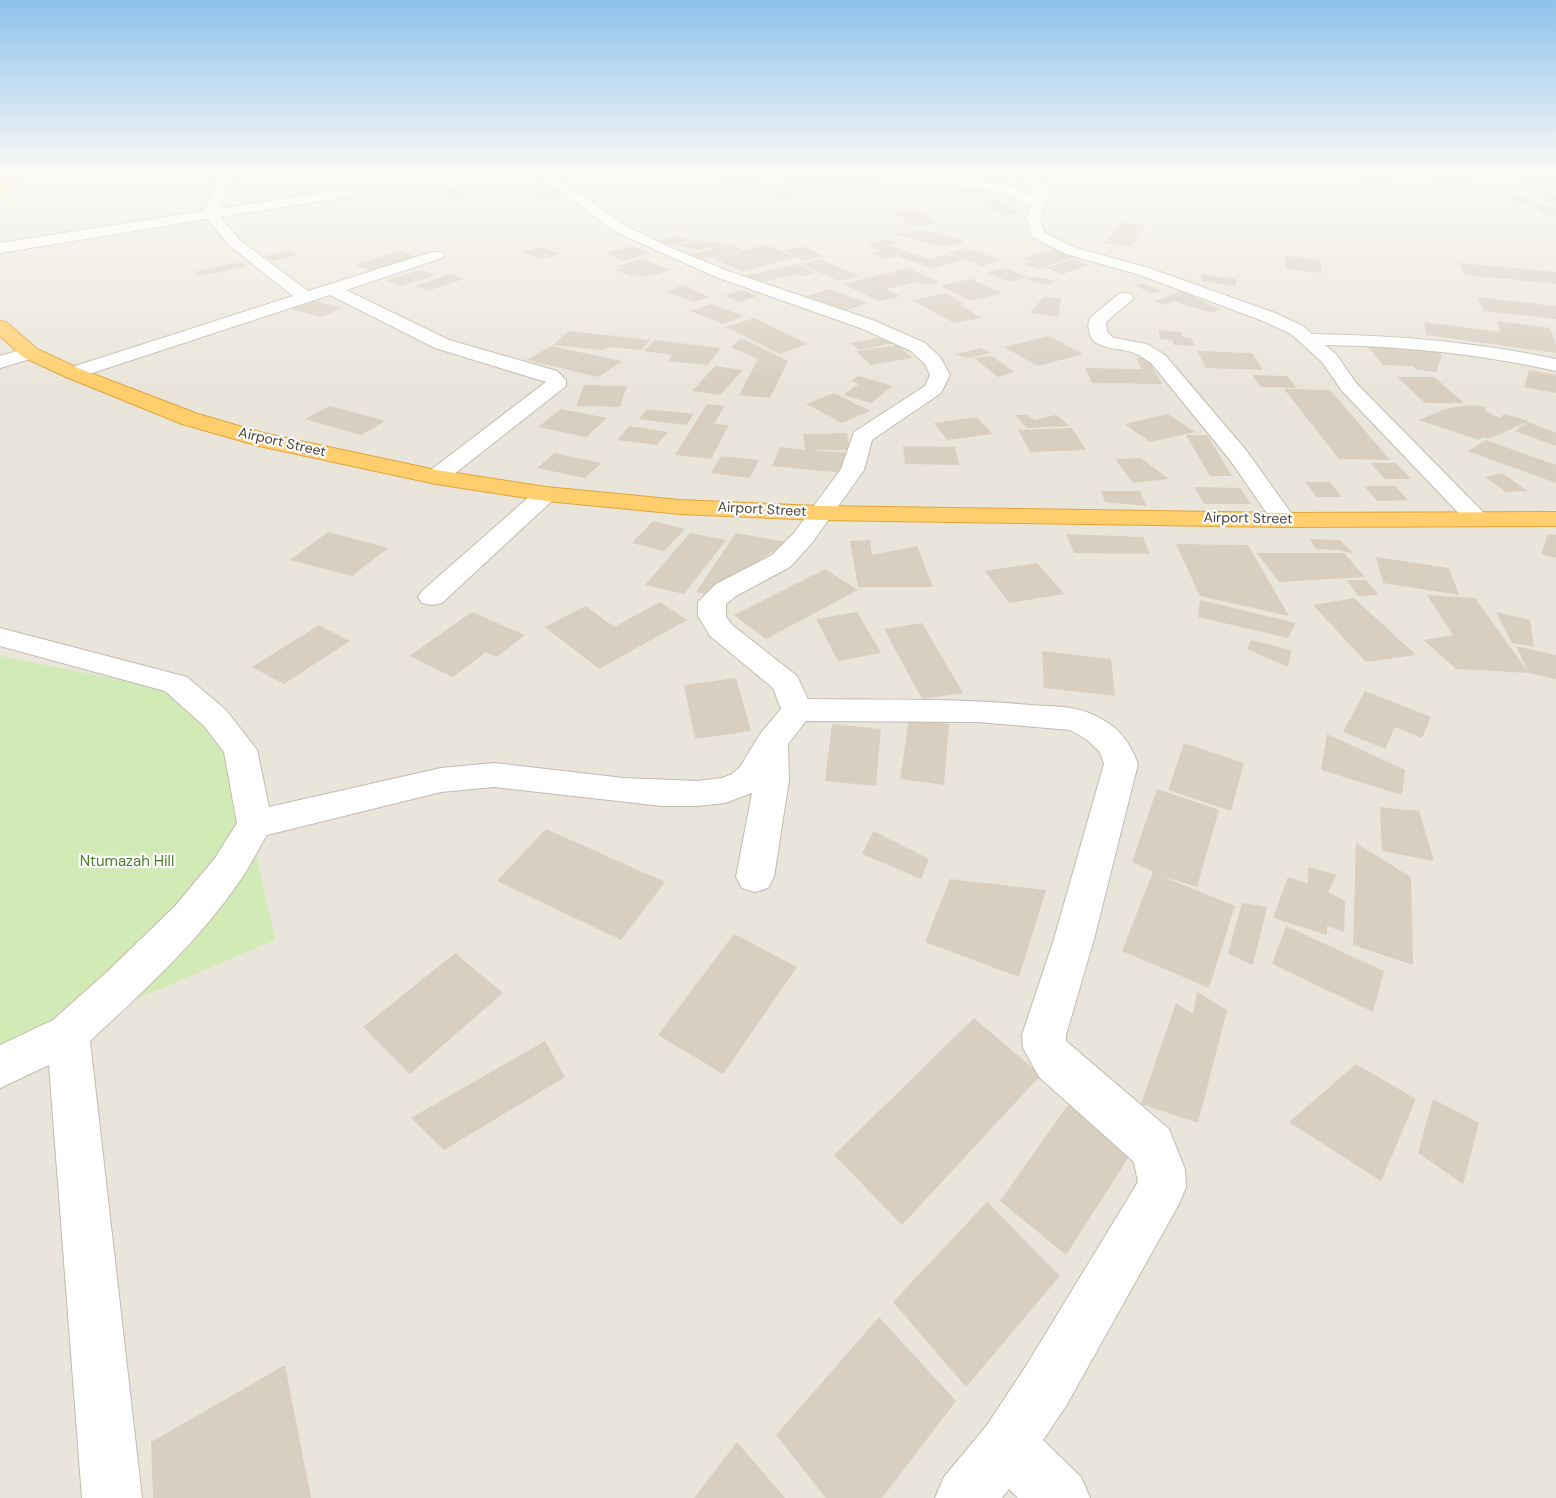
<!DOCTYPE html>
<html>
<head>
<meta charset="utf-8">
<style>
  body { margin:0 }
  canvas { display:block; background:#f6f3ec }
</style>
</head>
<body>
<canvas width="1556" height="1498"></canvas>
<script>
const g = document.querySelector('canvas').getContext('2d');
g.lineJoin = 'round';
function fill(path, color) { g.fillStyle = color; g.fill(path, 'evenodd'); }
function trace(path, color, width, dash) { g.strokeStyle = color; g.lineWidth = width; g.lineCap = dash ? 'butt' : 'round'; g.setLineDash(dash || []); g.stroke(path); }
function drawText(font, color, halo, rows, align = 'center') {
  g.font = font + ' "DM Sans",sans-serif'; g.lineWidth = 4.5; g.setLineDash([]); g.textBaseline = 'middle'; g.strokeStyle = halo; g.fillStyle = color; for (const [text, x, y, turn = 0] of rows) {
    g.save(); g.translate(x, y); g.rotate((+turn || 0) * Math.PI / 180); g.textAlign = isNaN(turn) ? turn : align; if (halo) g.strokeText(text, 0, 0); g.fillText(text, 0, 0); g.restore();
  }
}
fill(new Path2D(`
  M0,174H1556V1498H0Z`), '#eae5da');
fill(new Path2D(`
  M0,656L175,691L234,755L275,940L0,1057Z`), '#d2eab5');
fill(new Path2D(`
  M717,174H773V175L724,180Z
  M1360,174L1387,176L1388,181L1358,176Z
  M1444,174H1468L1470,179H1465V187L1459,186V190L1435,187L1432,176L1446,177Z
  M1525,174H1547L1556,179V183L1528,182L1521,178H1532Z
  M871,176L886,186L775,197L763,186Z
  M455,188L469,195L453,198L438,191Z
  M547,190L555,191L559,198L535,200L531,192Z
  M1542,193L1556,195V203L1547,202Z
  M1511,196L1530,198L1535,204L1515,202Z
  M998,199L1020,213L1003,215L982,201Z
  M1533,205L1556,207V217H1546Z
  M914,209L939,223L912,226L889,210Z
  M1121,222L1146,225L1131,247L1104,243Z
  M918,230L946,234L965,242L945,247L892,234Z
  M674,236L689,240L675,246L659,241Z
  M886,239L901,243L891,246L930,259L946,254L962,259L934,269L896,256L885,259L869,253L881,250L867,245Z
  M695,240L726,244L697,250L678,246Z
  M733,244L742,250L702,260L688,255Z
  M766,245L796,257L742,272L713,258Z
  M633,246L650,254L622,261L605,253Z
  M541,247L560,254L542,259L523,252Z
  M805,247L824,256L803,261L784,250Z
  M966,248L1001,260L983,266L948,253Z
  M1054,249L1077,256L1038,269L1023,263L1030,261L1022,258Z
  M291,251L297,255L272,261L265,256Z
  M401,251L417,257L371,271L355,265Z
  M1285,256L1321,260V273L1285,269Z
  M642,259L671,270L645,277L637,275L633,277L616,270L624,268L618,266Z
  M821,259L859,276L839,281L801,264Z
  M1072,259L1089,265L1063,274L1046,268Z
  M242,262L248,266L200,276L194,272Z
  M1459,263L1556,272V284L1465,275Z
  M797,264L816,273L803,276L797,274L754,284L741,277Z
  M909,268L939,282L924,285L917,282L886,289L900,296L879,301L843,284Z
  M1003,268L1028,277L1011,282L987,273Z
  M420,270L435,275L401,286L386,281Z
  M450,274L464,279L428,291L415,286Z
  M1201,274L1236,279V287L1202,281Z
  M1033,276L1056,281L1050,285L1026,280Z
  M971,279L1002,293L971,301L940,286Z
  M1143,283L1162,291L1152,293L1135,286Z
  M683,285L709,297L694,302L667,292Z
  M830,289L867,303L844,311L807,296Z
  M741,290L757,296L740,302L724,296Z
  M1182,291L1196,295L1195,298L1220,309L1212,313L1173,301L1165,305L1155,301Z
  M946,293L963,303L959,304L981,318L954,323L912,300Z
  M1044,297L1061,298L1058,317L1030,313Z
  M1477,297L1556,306V319L1484,311Z
  M311,300L343,308L321,317L289,309Z
  M711,304L744,316L723,324L690,311Z
  M754,318L808,344L780,354L726,327Z
  M1497,321L1550,328L1556,344V353L1426,335L1424,322L1500,332Z
  M1158,330L1181,332L1183,337L1191,338L1195,346L1174,345L1172,340L1160,339Z
  M569,331L650,340L641,350L610,347L602,350L553,345Z
  M1049,336L1083,354L1038,366L1004,347Z
  M883,337L893,343L859,350L850,343Z
  M741,338L788,361L770,398L739,395L758,359L731,347Z
  M654,340L721,348L707,365L668,361L673,355L644,351Z
  M897,345L913,358L871,365L856,351Z
  M551,346L622,361L598,377L527,360Z
  M1367,346L1434,347L1442,356L1436,372L1417,370L1413,366L1383,365Z
  M981,348L991,353L968,358L956,354Z
  M1197,351L1252,353L1263,370L1206,368Z
  M992,356L1014,372L998,377L974,358Z
  M1136,358H1147L1162,384L1092,383L1085,368L1142,369Z
  M715,366L743,370L720,395L692,391Z
  M1529,370L1556,375V393L1524,387Z
  M1252,375L1287,376L1297,388L1261,387Z
  M858,376L893,386L871,403L843,395L859,384L851,381Z
  M1397,377H1434L1464,403H1425Z
  M584,385L627,386L620,407L576,406Z
  M1284,389L1330,390L1390,460L1339,459Z
  M834,393L870,411L842,423L806,404Z
  M707,404L725,406L714,424L729,425L711,459L675,455Z
  M1472,405L1486,407L1485,411L1500,418L1504,414L1529,421L1489,439L1482,437L1479,440L1418,420L1448,408Z
  M330,406L386,421L361,435L305,419Z
  M561,409L607,418L586,437L538,427Z
  M647,409L694,414L686,425L639,419Z
  M1168,414L1195,432L1150,442L1124,424Z
  M1015,415H1026L1035,420L1056,415L1070,426L1027,428Z
  M977,417L992,434L947,440L934,423Z
  M1528,422L1556,433V446L1515,431Z
  M629,426L668,432L657,445L617,440Z
  M1072,428L1086,450L1030,452L1018,430Z
  M847,433L850,450H810L848,453L842,473L772,466L780,447L805,450L803,434Z
  M1186,435H1207L1232,476H1210Z
  M1486,440L1556,465V483L1468,451Z
  M903,446L955,447L959,465L905,464Z
  M554,453L601,463L585,478L537,468Z
  M721,456L759,460L750,478L711,473Z
  M1141,458L1169,479L1133,483L1115,459Z
  M1370,463H1396L1411,479H1385Z
  M1502,473L1528,491L1506,492L1485,477Z
  M1305,482H1330L1342,497H1317Z
  M1364,486H1395L1408,500L1377,501Z
  M1194,487L1240,488L1251,504H1204Z
  M1101,491H1140L1147,506L1105,502Z
  M653,521L685,529L664,551L632,543Z
  M328,532L388,548L352,576L290,560Z
  M690,533L726,540L684,594L645,585Z
  M736,533L786,542L711,595L696,592Z
  M1066,534L1143,537L1150,554L1074,553Z
  M1548,534L1556,535V558L1541,554Z
  M1309,539L1340,540L1354,554L1340,550L1316,549Z
  M870,540L872,555L917,546L933,587H858L850,541Z
  M1176,544L1248,545L1289,616L1200,596Z
  M1257,553H1344L1365,577L1279,582Z
  M1376,557L1449,568L1459,595L1383,583Z
  M1037,563L1064,594L1009,603L985,571Z
  M825,569L858,590L766,639L734,615Z
  M1347,580H1366L1379,595L1358,596Z
  M1427,595L1475,598L1529,673L1456,669L1424,640L1453,635Z
  M1354,598L1416,655L1366,662L1313,605Z
  M1200,600L1296,623L1288,638L1198,617Z
  M660,602L687,620L599,669L545,627L586,606L614,627Z
  M472,612L525,635L497,657L486,652L453,677L409,656Z
  M857,612L881,653L838,661L816,619Z
  M1496,612L1530,620L1534,647L1512,643Z
  M922,623L963,693L922,699L884,629Z
  M319,625L350,641L284,684L252,667Z
  M1251,640L1291,650L1288,667L1247,649Z
  M1516,646L1556,655V679L1529,673Z
  M1042,651L1111,659L1115,696L1044,688Z
  M736,678L751,731L695,739L684,685Z
  M1365,691L1431,717L1422,738L1395,727L1385,749L1343,732Z
  M909,719L949,724L944,785L900,779Z
  M832,724L881,729L876,786L825,781Z
  M1327,734L1405,770L1402,795L1321,770Z
  M1184,743L1244,763L1231,811L1168,790Z
  M1157,789L1219,810L1197,887L1159,875L1235,906L1209,988L1122,951L1153,872L1132,862Z
  M1380,807L1419,811L1434,861L1382,851Z
  M546,829L665,882L621,940L497,881Z
  M873,831L929,859L921,879L862,854Z
  M1356,843L1411,877L1413,965L1353,945Z
  M1308,867L1337,875L1328,892L1345,901L1344,932L1327,926V935L1273,918L1288,877L1308,884Z
  M950,879L1046,890L1019,977L925,942Z
  M1242,903L1267,907L1253,965L1228,954Z
  M1286,926L1384,971L1373,1012L1272,964Z
  M734,934L797,967L723,1074L658,1035Z
  M455,953L503,993L410,1074L363,1027Z
  M1197,992L1227,1010L1198,1123L1141,1104L1176,1003L1193,1014Z
  M974,1018L1041,1075L902,1225L834,1155Z
  M545,1041L565,1077L444,1150L411,1118Z
  M1356,1064L1416,1099L1381,1181L1289,1122Z
  M1433,1099L1479,1123L1463,1184L1418,1153Z
  M1068,1105L1132,1152L1066,1255L1000,1201Z
  M987,1202L1060,1276L966,1387L893,1302Z
  M879,1317L956,1401L882,1498H826L776,1435Z
  M285,1365L311,1498H153L151,1442Z
  M737,1442L785,1498H694Z`), '#d8cfc1');
const street = new Path2D(`
  M221,174H233L219,209L347,189L352,190L354,193L352,196L347,197L220,217L240,240L308,291L432,252H442L445,255L442,258L346,290L449,340L557,371L566,380V386L444,482L436,484L428,482L424,477L428,472L546,382L435,348L330,295L80,377H66L63,373L66,369L293,296L230,246L207,219L0,253V243L204,211Z
  M538,174H552L626,226L669,247L728,271L875,321L925,343L940,357L950,375L941,393L872,440L864,470L812,543L790,567L736,596L726,604V616L731,624L797,676L808,699C882,700 956,698 1030,705C1049,707 1071,705 1089,713C1115,724 1128,737 1138,764L1094,939L1066,1035V1041L1169,1129L1185,1169L1186,1187L1179,1204L1066,1406L1043,1440L1081,1477L1090,1498H1018L1009,1489L1002,1498H935L944,1477L987,1425L1026,1366L1138,1182L1134,1162L1039,1077L1023,1048L1022,1035L1054,939L1104,764L1100,752L1086,739L1070,730L978,722L806,721L788,744L789,780L774,877L768,888L755,892L742,888L736,877L752,793L725,803L697,806H662L494,787L441,792L267,835C258,849 251,865 241,879C200,940 144,991 90,1041L142,1498H82L49,1065L0,1088V1045L53,1020L108,971L175,906L215,858L237,823L224,752L204,726L165,691L0,646V628L187,677L226,710L257,750L269,807L441,768L494,763L624,778L697,781L722,778L732,774L740,767L760,734L781,709L773,688L710,636L698,616V602L716,584L772,555L794,533L841,469L854,432L925,386L930,375L925,364L911,351L863,329L716,277L616,232Z
  M868,174C885,174 902,178 919,179C959,182 998,177 1034,196L1035,192L1020,174H1033L1049,191L1040,217L1044,232L1076,248L1149,268L1275,313L1303,326L1312,334C1395,335 1475,342 1556,359V371C1480,354 1403,346 1325,345L1336,354L1356,383L1490,519L1487,524L1478,526L1469,524L1342,391L1322,362L1291,334L1263,321L1137,274L1066,254L1032,237L1026,217L1031,206C981,176 925,195 870,177Z
  M1125,293L1131,294L1134,298L1106,322L1107,332L1114,338L1147,344L1165,355L1246,450L1296,520L1293,525L1284,527L1275,525L1230,460L1151,363C1146,360 1140,355 1134,353C1120,347 1092,351 1089,331C1088,325 1088,322 1091,317L1119,294Z
  M30,347L37,349L39,353L37,357L0,368V356Z
  M546,487L554,489L558,494L554,499L442,603L432,605L422,603L418,597L422,591L538,489Z`);
const highway = new Path2D(`
  M6,174H19L5,193L0,194V182Z
  M0,321L6,322L37,349L80,369L198,414L263,433L436,470L546,487L680,500L819,506L1284,513L1556,512V526L1284,527L819,520L680,514L546,501L436,484L259,446L182,424L66,377L23,357L0,336Z`);
trace(street, '#c2bbae', 2);
trace(highway, '#e0a43c', 2);
fill(street, '#fff');
fill(highway, '#ffcf6e');
const sky = g.createLinearGradient(0, 0, 0, 383);
sky.addColorStop(0, '#8fc1ec');
sky.addColorStop(0.45, '#fbfaf6');
sky.addColorStop(1, '#fbfaf600');
g.fillStyle = sky;
g.fillRect(0, 0, 1556, 383);
drawText('14px', '#4b4439', '#fff', [
  ["Airport Street",282,443,13],
  ["Airport Street",762,510,3],
  ["Airport Street",1248,519,1]
]);
drawText('15px', '#4a7f2a', '#fff', [
  ["Ntumazah Hill",127,862]
]);
</script>
</body>
</html>
